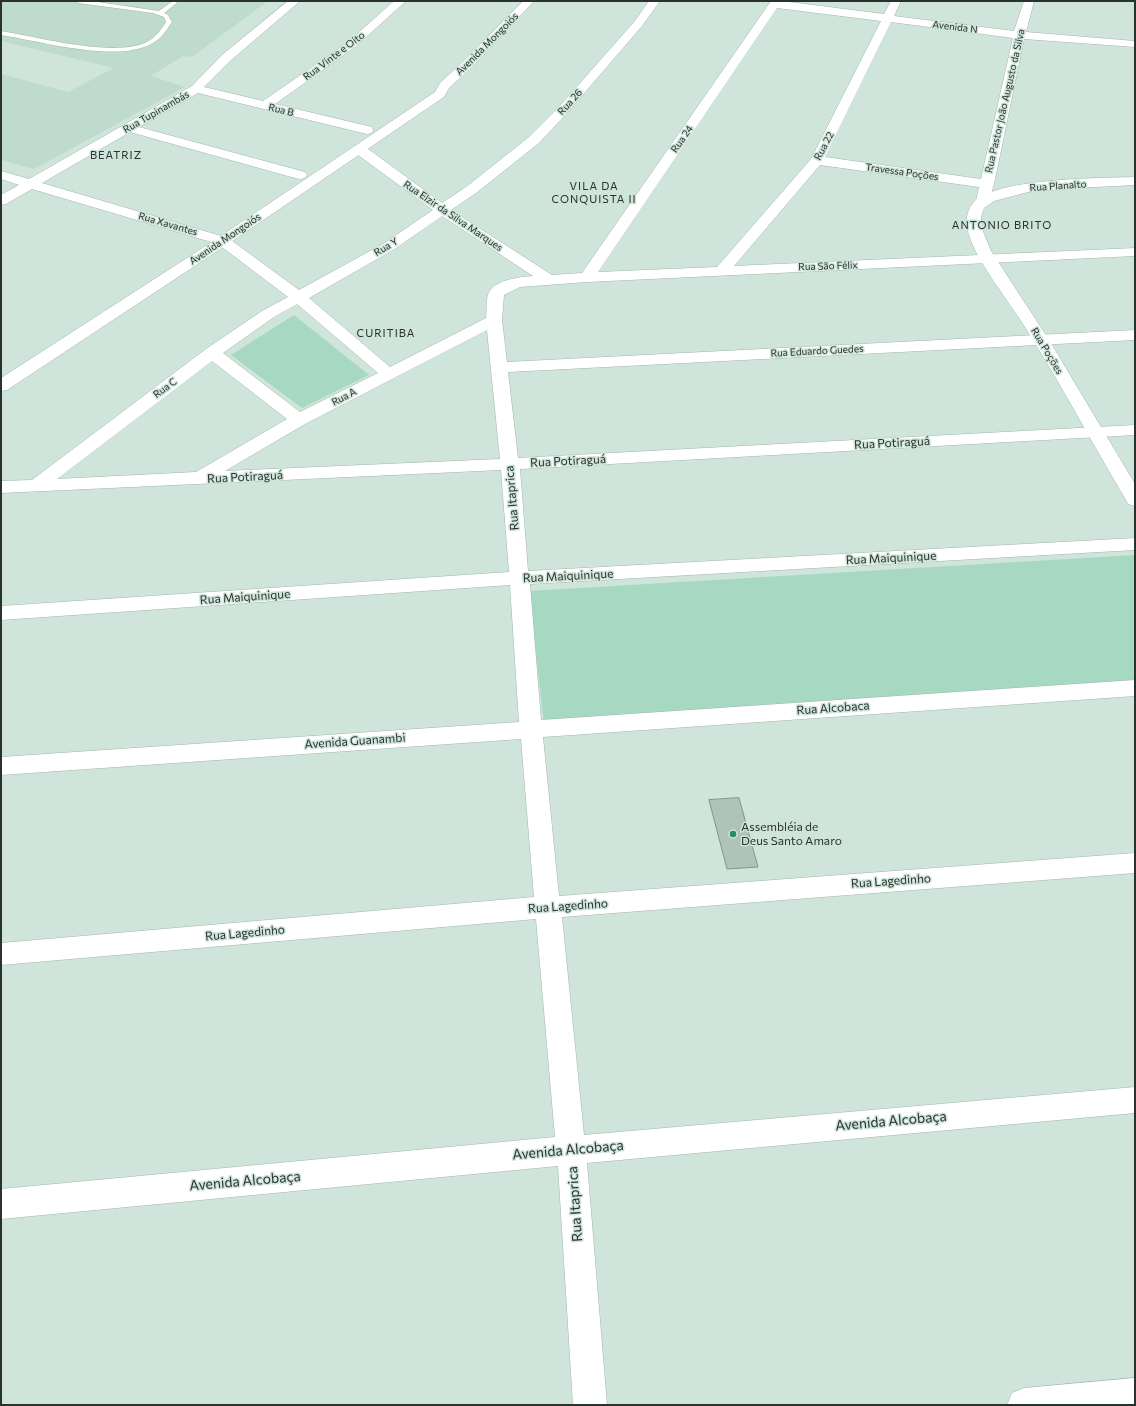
<!DOCTYPE html>
<html>
<head>
<meta charset="utf-8">
<style>
  body { margin:0 }
  #map { position:relative; width:1136px; height:1406px; overflow:hidden; background:#cfe4da; font-family:Commissioner,sans-serif }
  canvas { display:block }
  .frame { position:absolute; inset:0; border:2px solid #2a322e; pointer-events:none }
</style>
</head>
<body>
<div id="map">
<canvas width="1136" height="1406"></canvas>
<div class="frame"></div>
</div>
<script>
const g = document.querySelector('canvas').getContext('2d');
g.lineJoin = 'round';
function fill(path, color) { g.fillStyle = color; g.fill(path, 'evenodd'); }
function trace(path, color, width, dash) { g.strokeStyle = color; g.lineWidth = width; g.lineCap = dash ? 'butt' : 'round'; g.setLineDash(dash || []); g.stroke(path); }
function drawText(font, color, halo, rows, align = 'center') {
  g.font = font + ' Commissioner,sans-serif'; g.lineWidth = 3; g.setLineDash([]); g.textBaseline = 'middle'; g.strokeStyle = halo; g.fillStyle = color; for (const [text, x, y, turn = 0] of rows) {
    g.save(); g.translate(x, y); g.rotate((+turn || 0) * Math.PI / 180); g.textAlign = isNaN(turn) ? turn : align; if (halo) g.strokeText(text, 0, 0); g.fillText(text, 0, 0); g.restore();
  }
}
fill(new Path2D(`
  M1,1H268L192,57L183,56L151,76L185,87L34,169L1,160V74L68,92L114,68L1,41Z`), '#bedbcd');
fill(new Path2D(`
  M294,315L369,375L302,408L231,355Z
  M1135,555V683L544,724L529,591Z`), '#a7d9c2');
const building = new Path2D(`
  M739,798L758,867L727,869L709,800Z`);
fill(building, '#aec3b9');
trace(building, '#81948b', 1);
const lane = new Path2D(`
  M75,1H91L159,11L173,1H179L164,13L168,15L172,22C166,31 161,39 151,44C116,63 40,41 1,35V31C38,37 114,58 147,42C156,37 161,30 166,22L164,17L153,13L78,3Z`);
const street = new Path2D(`
  M288,1H300L230,61L204,87L263,101L347,43L394,1H406L355,47L275,104L372,127L373,130L372,133L367,134L198,93L139,127L305,172L307,175L305,178L300,179L295,178L130,132L42,183L228,238L299,290L383,244L433,210L354,152L352,149L354,146H364L442,203L466,187L529,137L559,107L634,22L649,1H660L642,26L567,113L539,143L476,193L451,210L552,275L582,273L771,1H781L884,14L891,1H901L894,16L1014,31L1024,1H1034L1026,32L1135,41V47L1024,39L994,184L988,204L983,205L978,204L976,201L979,187L820,165L734,266L1135,248V256L587,282L520,287L504,295L502,320L507,362L1135,330V340L508,372L518,458L1135,425V435L520,469L528,571L1135,538V550L530,584L541,720L1135,680V696L543,737L559,896L1135,853V873L562,917L584,1135L1135,1087V1113L587,1163L607,1405H573L558,1166L1,1219V1189L555,1137L536,919L1,965V943L534,897L521,739L1,775V757L519,722L510,585L1,620V606L509,572L501,470L1,493V481L32,480L206,349L262,311L288,297L218,244L32,189L6,204L1,205V195L19,185L1,179V171L29,179L192,86L222,55ZM777,8L881,21L811,159L717,267L598,272ZM891,22L1013,38L981,179L825,157ZM442,216L533,276C520,277 492,280 488,295C486,302 487,311 486,318L390,367L309,298L393,250ZM297,304L378,373L300,412L223,353L274,317ZM487,330L500,459L225,471L305,424ZM212,361L287,419L196,472L57,479Z`);
const secondary = new Path2D(`
  M523,1H534L472,67L449,88L444,97L228,244L7,390L1,391V378L218,238L435,92L440,83L464,61Z
  M1135,177V185L1076,188L1028,192L994,201L984,208L981,217L982,229L991,251L1049,340L1135,484V506L1128,504L1126,500C1092,443 1061,384 1025,327C1007,298 980,267 969,235C965,224 966,212 973,203C994,178 1101,178 1135,177Z
  M1135,1378V1405H1007L1012,1393L1024,1388Z`);
trace(lane, '#a2b6ac', 1);
trace(street, '#a2b6ac', 1);
trace(secondary, '#a2b6ac', 1);
fill(lane, '#fff');
fill(street, '#fff');
fill(secondary, '#fff');
for (const [x, y, r, color] of [
  [733,834,4,"#278d69"]
]) { const dot = new Path2D(); dot.arc(x, y, r, 0, 2 * Math.PI); g.fillStyle = color; g.fill(dot); trace(dot, '#cfe4da', 1.5); }
drawText('10px', '#2a322e', '#cfe4da', [
  ["Avenida N",955,27,7],
  ["Avenida Mongoiós",487,44,-45],
  ["Rua Vinte e Oito",334,56,-37],
  ["Rua Pastor João Augusto da Silva",1005,101,-77],
  ["Rua 26",570,102,-48],
  ["Rua B",281,110,13],
  ["Rua Tupinambás",156,112,-30],
  ["Rua 24",682,139,-55],
  ["Rua 22",824,146,-62],
  ["Travessa Poções",902,172,8],
  ["Rua Planalto",1058,186,-4],
  ["Rua Elzir da Silva Marques",453,216,34],
  ["Rua Xavantes",168,224,16],
  ["Avenida Mongoiós",225,239,-34],
  ["Rua Y",386,247,-31],
  ["Rua São Félix",828,266,-2],
  ["Rua Eduardo Guedes",817,351,-3],
  ["Rua Poções",1047,351,59],
  ["Rua C",165,388,-37],
  ["Rua A",344,397,-28]
]);
g.letterSpacing = '1px';
drawText('11px', '#2a322e', '#cfe4da', [
  ["BEATRIZ",116,155],
  ["VILA DA",594,186],
  ["CONQUISTA II",594,199],
  ["ANTONIO BRITO",1002,225],
  ["CURITIBA",386,333]
]);
g.letterSpacing = '0px';
drawText('12px', '#2a322e', '#cfe4da', [
  ["Rua Potiraguá",892,443,-3],
  ["Rua Potiraguá",568,461,-3],
  ["Rua Potiraguá",245,477,-3],
  ["Rua Itaprica",512,498,-95],
  ["Rua Maiquinique",891,558,-3],
  ["Rua Maiquinique",568,576,-3],
  ["Rua Maiquinique",245,597,-4],
  ["Rua Alcobaca",833,708,-4],
  ["Avenida Guanambi",355,741,-4],
  ["Rua Lagedinho",891,881,-4],
  ["Rua Lagedinho",568,906,-4],
  ["Rua Lagedinho",245,933,-5]
]);
drawText('12px', '#2a322e', '#cfe4da', [
  ["Assembléia de",741,827],
  ["Deus Santo Amaro",741,841]
], 'left');
drawText('14px', '#2a322e', '#cfe4da', [
  ["Avenida Alcobaça",891,1121,-5],
  ["Avenida Alcobaça",568,1150,-5],
  ["Avenida Alcobaça",245,1181,-5],
  ["Rua Itaprica",575,1204,-94]
]);
</script>
</body>
</html>
